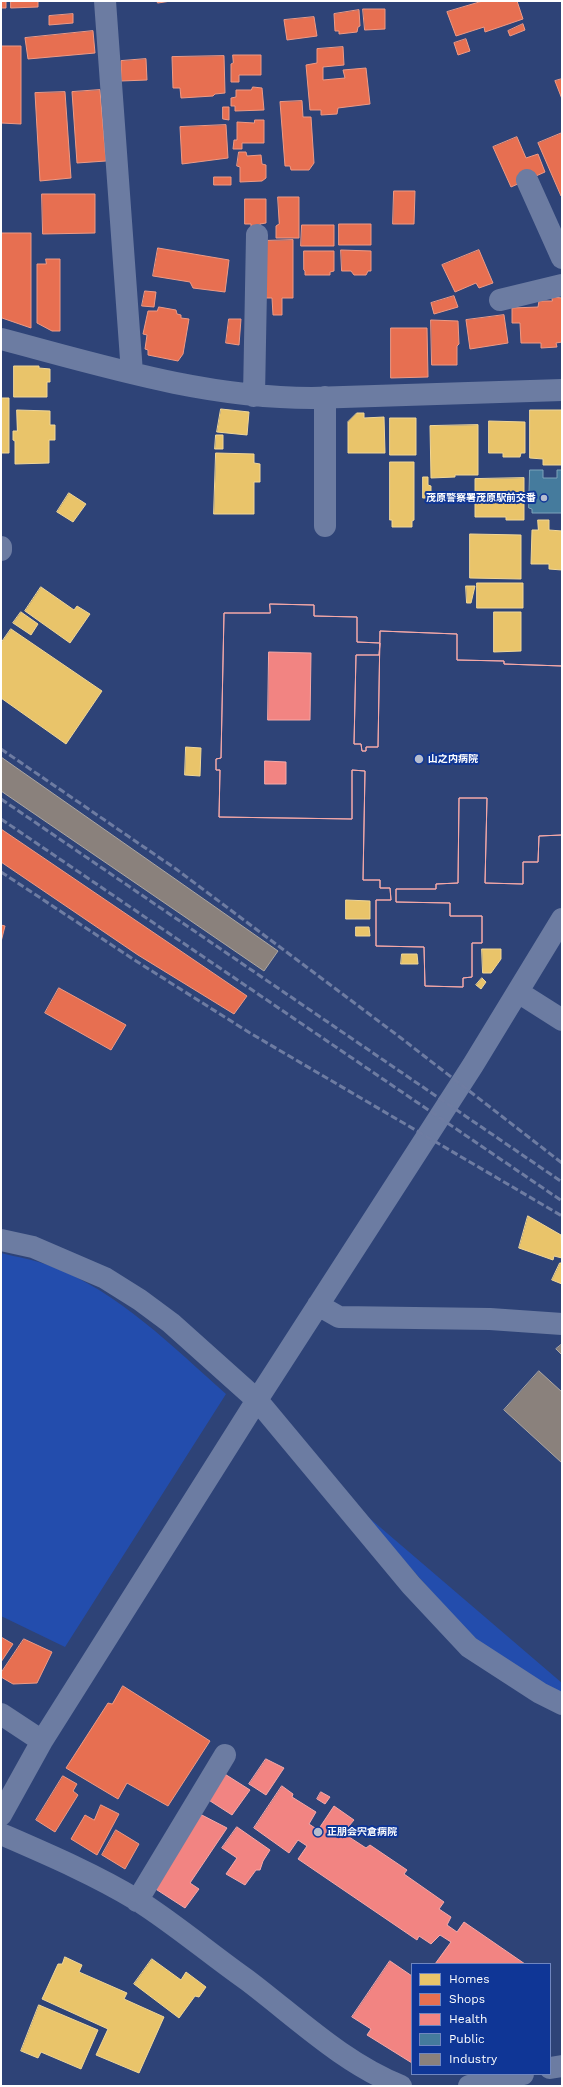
<!DOCTYPE html>
<html>
<head>
<meta charset="utf-8">
<style>
  body { margin:0 }
  #map { position:relative; width:563px; height:2087px; overflow:hidden; background:#2e4377; font-family:"Work Sans",sans-serif }
  canvas { display:block }
  .frame { position:absolute; inset:0; border:2px solid #fff; pointer-events:none }
  .legend { position:absolute; left:411px; top:1963px; width:140px; height:112px; box-sizing:border-box; background:#0f3696; border:1px solid #6f86c0; margin:0; padding:5px 7px; list-style:none; font-size:12px; color:#fff }
  .legend li { display:flex; align-items:center; gap:8px; height:20px }
  .legend b { width:20px; border:1px solid #6f86c0 }
</style>
</head>
<body>
<div id="map">
<canvas width="563" height="2087"></canvas>
<div class="frame"></div>
<ul class="legend">
<li><b style="height:11px;background:#e9c46a"></b>Homes</li>
<li><b style="height:11px;background:#e76f51"></b>Shops</li>
<li><b style="height:11px;background:#f28482"></b>Health</li>
<li><b style="height:11px;background:#457b9d"></b>Public</li>
<li><b style="height:11px;background:#8a817c"></b>Industry</li>
</ul>
</div>
<script>
const g = document.querySelector('canvas').getContext('2d');
g.lineJoin = 'round';
function fill(path, color) { g.fillStyle = color; g.fill(path, 'evenodd'); }
function trace(path, color, width, dash) { g.strokeStyle = color; g.lineWidth = width; g.lineCap = dash ? 'butt' : 'round'; g.setLineDash(dash || []); g.stroke(path); }
function drawText(font, color, halo, rows, align = 'center') {
  g.font = font + ' "Work Sans","Noto Sans JP",sans-serif'; g.lineWidth = 4; g.setLineDash([]); g.textBaseline = 'middle'; g.strokeStyle = halo; g.fillStyle = color; for (const [text, x, y, turn = 0] of rows) {
    g.save(); g.translate(x, y); g.rotate((+turn || 0) * Math.PI / 180); g.textAlign = isNaN(turn) ? turn : align; if (halo) g.strokeText(text, 0, 0); g.fillText(text, 0, 0); g.restore();
  }
}
fill(new Path2D(`
  M1,1253C17,1257 35,1260 51,1266C119,1292 173,1347 226,1394L65,1647L1,1616Z
  M360,1510L562,1683V1695L539,1685L474,1640Z`), '#234dad');
const homes = new Path2D(`
  M14,366H39V368L50,369V382H47V397H14Z
  M1,398H9V453H1Z
  M221,409L249,412L247,435L217,432Z
  M17,410L50,411V425H55V440H49V463L15,464V441L13,440V431H17Z
  M530,410H562V465H543V459L530,458Z
  M357,413H364V418L384,417L385,453H348V422Z
  M390,418H416V455H390Z
  M489,421L525,422V453H521L520,457H503V453H489Z
  M478,425V475H455V477L431,478L430,426Z
  M216,435H223V449H215Z
  M216,453L254,454V463L260,464V482H254V514H214Z
  M390,462H414V520L412,521V527H392V520H390Z
  M423,477H428V485L431,486V498H423Z
  M524,478V520H506V517H475V479Z
  M69,493L86,504L73,522L57,512Z
  M538,520H549V530L562,531V570L549,569V564H531L532,530H538Z
  M470,534L521,535V579L470,578Z
  M477,583H523V608H477Z
  M466,586H475L471,603H467Z
  M41,587L74,610L77,606L90,614L70,643L25,611Z
  M21,612L38,624L31,635L13,623Z
  M494,612H521V651L494,652Z
  M11,629L102,691L66,744L1,698V643Z
  M186,747L201,748L200,776L185,775Z
  M346,900L370,901V919H346Z
  M356,927H369L370,936H356Z
  M482,949H501V959L491,973H483Z
  M402,954H417L418,964H401Z
  M482,978L486,982L481,989L476,985Z
  M528,1216L561,1235L562,1258L554,1256L553,1260L519,1248Z
  M560,1263H562V1284L552,1280Z
  M65,1957L82,1965L79,1972L127,1993L124,1999L164,2017L139,2073L96,2055L108,2029L42,1999L58,1964H62Z
  M152,1959L181,1980L186,1972L206,1987L199,1997L195,1996L179,2018L134,1984Z
  M39,2005L98,2030L81,2069L41,2052L38,2058L21,2051Z`);
fill(homes, '#e9c46a');
trace(homes, '#f0d697', 1);
const shops = new Path2D(`
  M1,1H6V8H1Z
  M11,1H38V7L11,8Z
  M157,1H171L158,3Z
  M483,1H517L523,19L485,32L484,27L456,36L447,12Z
  M363,9H385V29L365,30Z
  M359,10L360,26L358,27L357,32L339,34V31H335L334,14Z
  M73,14V23L49,25V16Z
  M314,17L317,36L287,40L284,20Z
  M523,24L525,30L510,36L508,31Z
  M93,31L95,53L28,59L25,38Z
  M466,39L470,51L458,55L454,43Z
  M1,46H21V124L1,123Z
  M343,47L344,65L323,67V80L345,78L343,70L366,68L370,104L338,108L337,114L321,115V110H310L306,65L317,63V49Z
  M233,55H261V75H239V82H231V64L233,63Z
  M224,56L225,93L215,94L213,96L181,98L180,88H173L172,57Z
  M146,59L147,80L121,81V61Z
  M562,79V99L555,81Z
  M253,87L262,88L264,110L235,111V106H231V98L236,97V90H251Z
  M100,90L106,161L77,163L72,92Z
  M65,92L71,178L40,181L35,93Z
  M302,101L303,117H311L314,163L309,170H291L290,166H285L280,102Z
  M223,107H229V120L223,119Z
  M255,120H264V143H242V149H233L234,140H237V122L254,123Z
  M226,125L228,158L182,164L180,127Z
  M562,133V196H561L538,143Z
  M517,137L526,158L538,154L545,172L511,187L493,147Z
  M239,152H246L247,156L261,155L262,164L266,165V178L262,181L240,182V167L237,166Z
  M214,177H231V185H214Z
  M394,191H415L414,224H393Z
  M42,194H95V233L43,234Z
  M278,197H299V238H276V226L279,224Z
  M245,199H266V223L260,224V228H251V224H245Z
  M339,224H371V245H339Z
  M302,225H334V246H301Z
  M1,233H31V328L2,318Z
  M293,240V298H282V315H273L272,298H263L262,241Z
  M158,248L229,260L225,292L193,288L190,282L153,276Z
  M341,250L371,251V271H368L366,275H354L351,271H342Z
  M479,250L493,283L479,288L476,283L455,292L442,265Z
  M304,251H334V271L330,272V275H305V271L304,270Z
  M46,259H60V331H52L37,323V264H46Z
  M145,291L156,292L154,307L142,306Z
  M454,296L458,307L434,314L431,303Z
  M552,297L562,298V342L556,343L557,347L541,348V343H521L520,323H512V308L538,307L539,301H552Z
  M159,307L176,310L177,314L181,315V318L189,319L183,354L178,361L148,355V350L145,349L147,335L143,334L148,311H157Z
  M504,315L508,343L470,349L466,320Z
  M229,319H241L239,345L226,343Z
  M431,320L458,321L459,344L457,346V365H432Z
  M391,328H427L428,377L391,378Z
  M1,829L247,996L234,1014L138,955L1,862Z
  M1,925L5,926L1,942Z
  M59,988L126,1025L111,1050L45,1013Z
  M1,1637L13,1644L1,1662Z
  M24,1639L52,1652L37,1683L13,1684L1,1677V1673Z
  M123,1686L210,1741L168,1806L127,1783L118,1799L66,1768L108,1703L112,1704Z
  M63,1776L77,1784L73,1791L78,1795L55,1832L36,1820Z
  M101,1805L119,1814L97,1855L71,1839L85,1815L94,1820Z
  M116,1830L139,1844L125,1869L102,1855Z`);
fill(shops, '#e76f51');
trace(shops, '#ee9a85', 1);
const health = new Path2D(`
  M270,604L314,605V616L357,617V642L380,643L379,655H356L354,744H361L362,751H366V747H378L380,631L457,634V660L504,661V664L562,666V835L539,836L538,862H523V884L485,883L487,798H459L458,883L436,884V889H396V902L450,903V916H482V943H472V977L463,978V987L425,986L424,947L376,946V900H391L390,888H380V880H363L365,771L352,770V819L219,817L220,770H216V759L221,758L224,613H270ZM269,652L311,653L310,720H268ZM265,761L286,762V784H265Z
  M270,604L314,605V616L357,617V642L380,643L379,655H356L354,744H361L362,751H366V747H378L380,631L457,634V660L504,661V664L562,666V835L539,836L538,862H523V884L485,883L487,798H459L458,883L436,884V889H396V902L450,903V916H482V943H472V977L463,978V987L425,986L424,947L376,946V900H391L390,888H380V880H363L365,771L352,770V819L219,817L220,770H216V759L221,758L224,613H270Z
  M266,1759L284,1768L266,1795L249,1784Z
  M220,1771L250,1790L232,1815L204,1797Z
  M282,1786L293,1794L292,1797L316,1812L309,1824L318,1830L334,1806L354,1820L343,1833L366,1848L370,1845L407,1870L404,1874L444,1902L439,1909L451,1917L447,1925L457,1932L464,1922L525,1964H435L451,1942L440,1935L431,1944L419,1936L417,1940L298,1859L307,1846L298,1840L289,1853L254,1828Z
  M321,1792L330,1797L325,1804L317,1799Z
  M196,1812L227,1828L190,1883L199,1889L185,1908L151,1886Z
  M237,1827L270,1850L263,1861L260,1870H256L245,1885L226,1874L237,1858L222,1848Z
  M390,1961L412,1976V2063L367,2035L371,2029L352,2017Z`);
fill(health, '#f28482');
trace(health, '#f6a9a8', 1);
const public = new Path2D(`
  M530,470H543V478H557V470H562V513H532V509L529,508Z`);
fill(public, '#457b9d');
trace(public, '#7da3ba', 1);
const industry = new Path2D(`
  M1,757L278,951L264,971L1,791Z
  M562,1344V1355L556,1349Z
  M539,1371L562,1392V1463L504,1410Z`);
fill(industry, '#8a817c');
trace(industry, '#ada7a3', 1);
trace(new Path2D(`
  M105,1L132,373
  M527,180L562,258
  M500,300L562,285
  M1,339C103,366 205,398 312,398L562,390
  M254,396L257,235
  M325,397V526
  M1,547V550
  M518,992L562,1020
  M1,1240L33,1247L105,1278L140,1300L171,1323L257,1400L411,1585L469,1647L540,1693L562,1704
  M318,1305L339,1317L490,1319L562,1324
  M1,1714L42,1741L1,1815
  M42,1741L257,1400L473,1065L562,919
  M1,1834C47,1854 94,1874 137,1900C175,1924 210,1954 247,1980C296,2017 343,2063 401,2086
  M137,1901L225,1755
  M550,2068L562,2066
  M469,2086L523,2074`), '#6c7ca2', 22);
trace(new Path2D(`
  M1,749L176,869L401,1038L562,1163
  M1,799L562,1182
  M1,819L562,1201
  M1,872L136,961L250,1033L562,1216`), '#6e7ca2', 3, [7, 3]);
for (const [x, y, r, color] of [
  [544,498,4,"#b6bdcf"],
  [419,759,5,"#b6bdcf"],
  [318,1832,5,"#b6bdcf"]
]) { const dot = new Path2D(); dot.arc(x, y, r, 0, 2 * Math.PI); g.fillStyle = color; g.fill(dot); trace(dot, '#0f3696', 1.5); }
drawText('bold 10px', '#fff', '#0f3696', [
  ["茂原警察署茂原駅前交番",536,498,"right"],
  ["山之内病院",428,759],
  ["正朋会宍倉病院",327,1832]
], 'left');
</script>
</body>
</html>
